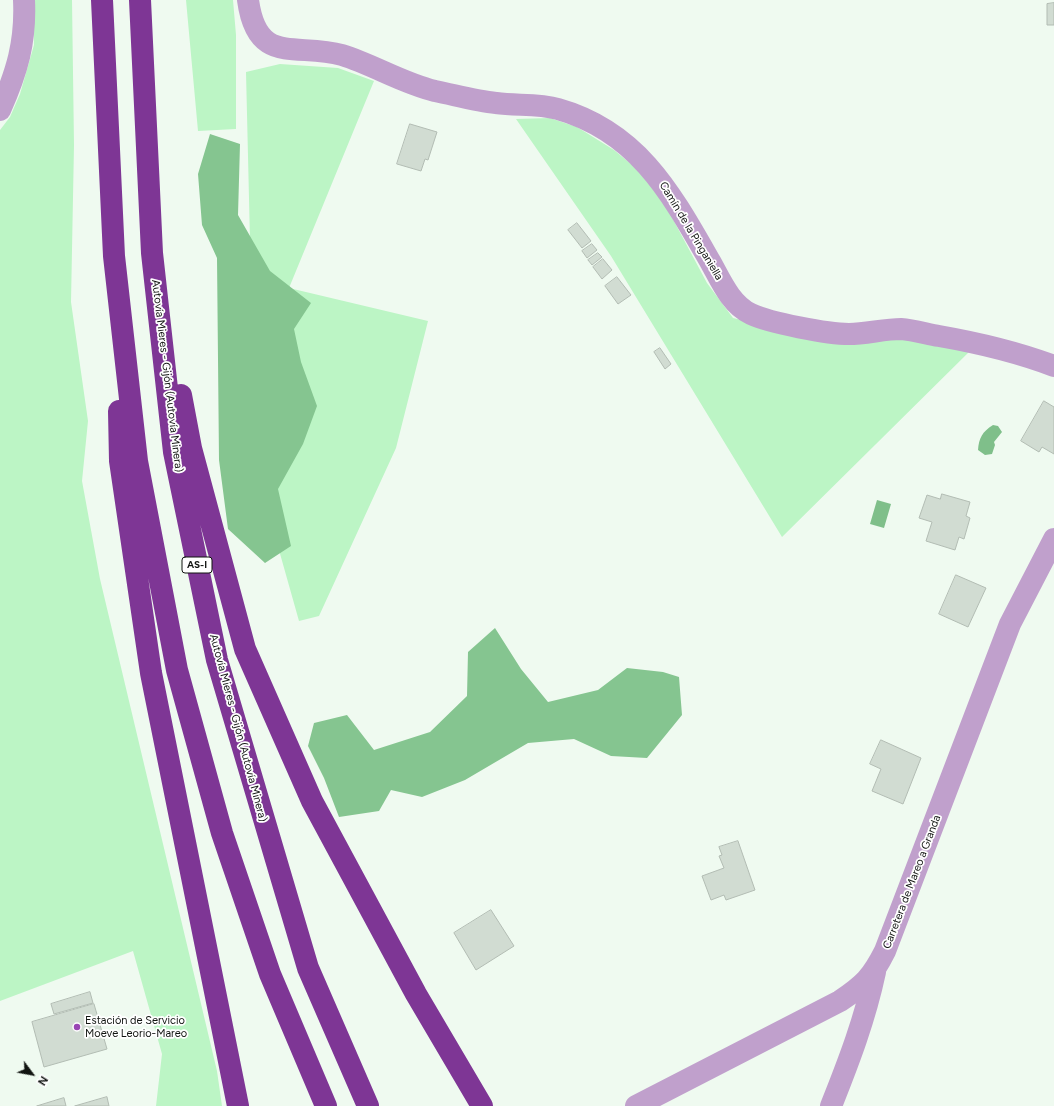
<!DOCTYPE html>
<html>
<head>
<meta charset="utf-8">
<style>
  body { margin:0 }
  #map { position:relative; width:1054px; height:1106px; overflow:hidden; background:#effaf0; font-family:Figtree,sans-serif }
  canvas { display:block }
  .north { position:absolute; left:12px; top:1054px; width:40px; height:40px; -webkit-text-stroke:3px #fff; paint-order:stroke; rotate:122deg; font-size:11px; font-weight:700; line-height:16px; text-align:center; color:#111411 }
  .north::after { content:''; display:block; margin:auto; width:14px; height:18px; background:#111411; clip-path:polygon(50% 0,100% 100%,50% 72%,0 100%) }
</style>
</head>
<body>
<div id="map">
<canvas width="1054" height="1106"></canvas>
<div class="north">N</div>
</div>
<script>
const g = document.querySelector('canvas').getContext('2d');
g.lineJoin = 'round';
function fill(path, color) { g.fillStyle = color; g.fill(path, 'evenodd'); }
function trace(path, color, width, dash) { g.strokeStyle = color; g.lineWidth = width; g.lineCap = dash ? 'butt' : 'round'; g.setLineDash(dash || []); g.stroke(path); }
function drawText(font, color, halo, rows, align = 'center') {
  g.font = font + ' Figtree,sans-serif'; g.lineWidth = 3.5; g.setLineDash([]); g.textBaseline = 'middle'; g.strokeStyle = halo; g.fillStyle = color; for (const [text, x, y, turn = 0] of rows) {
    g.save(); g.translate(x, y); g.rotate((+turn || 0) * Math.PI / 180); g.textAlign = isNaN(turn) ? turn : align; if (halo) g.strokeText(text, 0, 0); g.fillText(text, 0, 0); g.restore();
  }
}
fill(new Path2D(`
  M33,0H72L74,145L71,302L88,421L82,481L100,579L217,1071L222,1106H156L162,1054L133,951L0,1001V130L10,117L20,94L34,45Z
  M186,0H233L236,35V129L198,131Z
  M280,64L338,68L374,81L289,288L428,321L396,448L319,616L299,621L266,504L253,367L246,72Z
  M550,118L577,127L614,150L648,178L668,210L707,283L733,318L818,337L900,334L969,352L782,537L611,256L516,119Z`), '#bcf5c5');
fill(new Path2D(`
  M210,134L240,144L238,215L270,271L311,303L294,329L301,362L317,406L303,444L278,489L291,546L265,563L228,529L219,460L217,258L202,225L198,174Z
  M495,628L521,669L548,702L598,690L627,668L663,672L679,677L682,715L647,758L611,756L574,739L528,743L465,780L422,797L391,790L379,811L339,817L324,778L308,746L314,723L347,715L374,750L430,732L467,696L468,652Z`), '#85c590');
fill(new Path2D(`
  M993,425L998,426L1002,432L994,442L995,445L992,454L985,455L978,450C979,438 982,432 993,425Z
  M877,500L891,504L884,528L870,524Z`), '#7fbf8a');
const building = new Path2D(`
  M1054,3V25H1047V4Z
  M410,124L437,132L428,160L425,159L421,171L397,164Z
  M577,223L591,241L582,248L568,230Z
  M592,244L597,250L587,258L582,251Z
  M598,253L602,257L592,265L588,260Z
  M603,259L612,270L602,279L593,267Z
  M617,277L631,295L618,304L605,286Z
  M660,348L671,364L665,369L654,352Z
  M1044,401L1054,407V454L1042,447L1039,452L1021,441Z
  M942,494L970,502L966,516L970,518L964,539L959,537L955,550L926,541L932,522L919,518L927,495L940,499Z
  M956,575L986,588L968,627L939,614Z
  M881,740L921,758L903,804L872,791L881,769L870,764Z
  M738,841L755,890L726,900L724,895L711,900L702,876L724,868L719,856L722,855L719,847Z
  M491,910L514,946L476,970L454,933Z
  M90,992L93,1003L54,1014L51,1004Z
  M94,1004L107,1049L44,1067L32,1022Z
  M107,1097L109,1106H75Z
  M64,1098L66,1106H37Z`);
fill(building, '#d1dcd2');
trace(building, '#b2bcb3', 1);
trace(new Path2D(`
  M248,0C257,67 297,42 342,55C374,65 402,83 435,91C455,95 476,101 496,103C516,106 538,103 558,109C639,132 672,195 711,263C721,281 731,305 751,314C770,323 828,334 849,334C866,334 884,329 901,329C914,330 927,334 939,336C979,343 1017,352 1054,366
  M0,110C17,72 26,42 24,0
  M636,1106L840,1001C864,985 872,977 885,951L1010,624L1054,539
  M831,1106C849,1061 865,1019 875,972`), '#c0a0cc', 22);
trace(new Path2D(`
  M102,0L114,256L137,461L177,670L222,833L270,974L326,1106
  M140,0L152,253L174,452L217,660L308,968L368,1106
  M181,395L191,448L245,649L312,801L416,994L482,1106
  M119,411L120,461L151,673L238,1106`), '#7e3695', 22);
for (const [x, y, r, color] of [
  [77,1027,4,"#9946b4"]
]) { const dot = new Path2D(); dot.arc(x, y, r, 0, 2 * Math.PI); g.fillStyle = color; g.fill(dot); trace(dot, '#fff', 1.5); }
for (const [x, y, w] of [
  [197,565,30]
]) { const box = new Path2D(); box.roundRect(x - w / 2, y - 8, w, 16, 3); g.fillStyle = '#fff'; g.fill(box); trace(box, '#111411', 1); }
drawText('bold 10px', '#111411', null, [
  ["AS-I",197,565]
]);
drawText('11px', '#111411', '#fff', [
  ["Camín de la Pinganiella",691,231,59],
  ["Autovía Mieres - Gijón (Autovía Minera)",167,376,83],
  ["Autovía Mieres - Gijón (Autovía Minera)",238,728,75],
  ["Carretera de Mareo a Granda",912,882,-69]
]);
drawText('11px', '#111411', '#fff', [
  ["Estación de Servicio",85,1021],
  ["Moeve Leorio-Mareo",85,1034]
], 'left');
</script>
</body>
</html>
